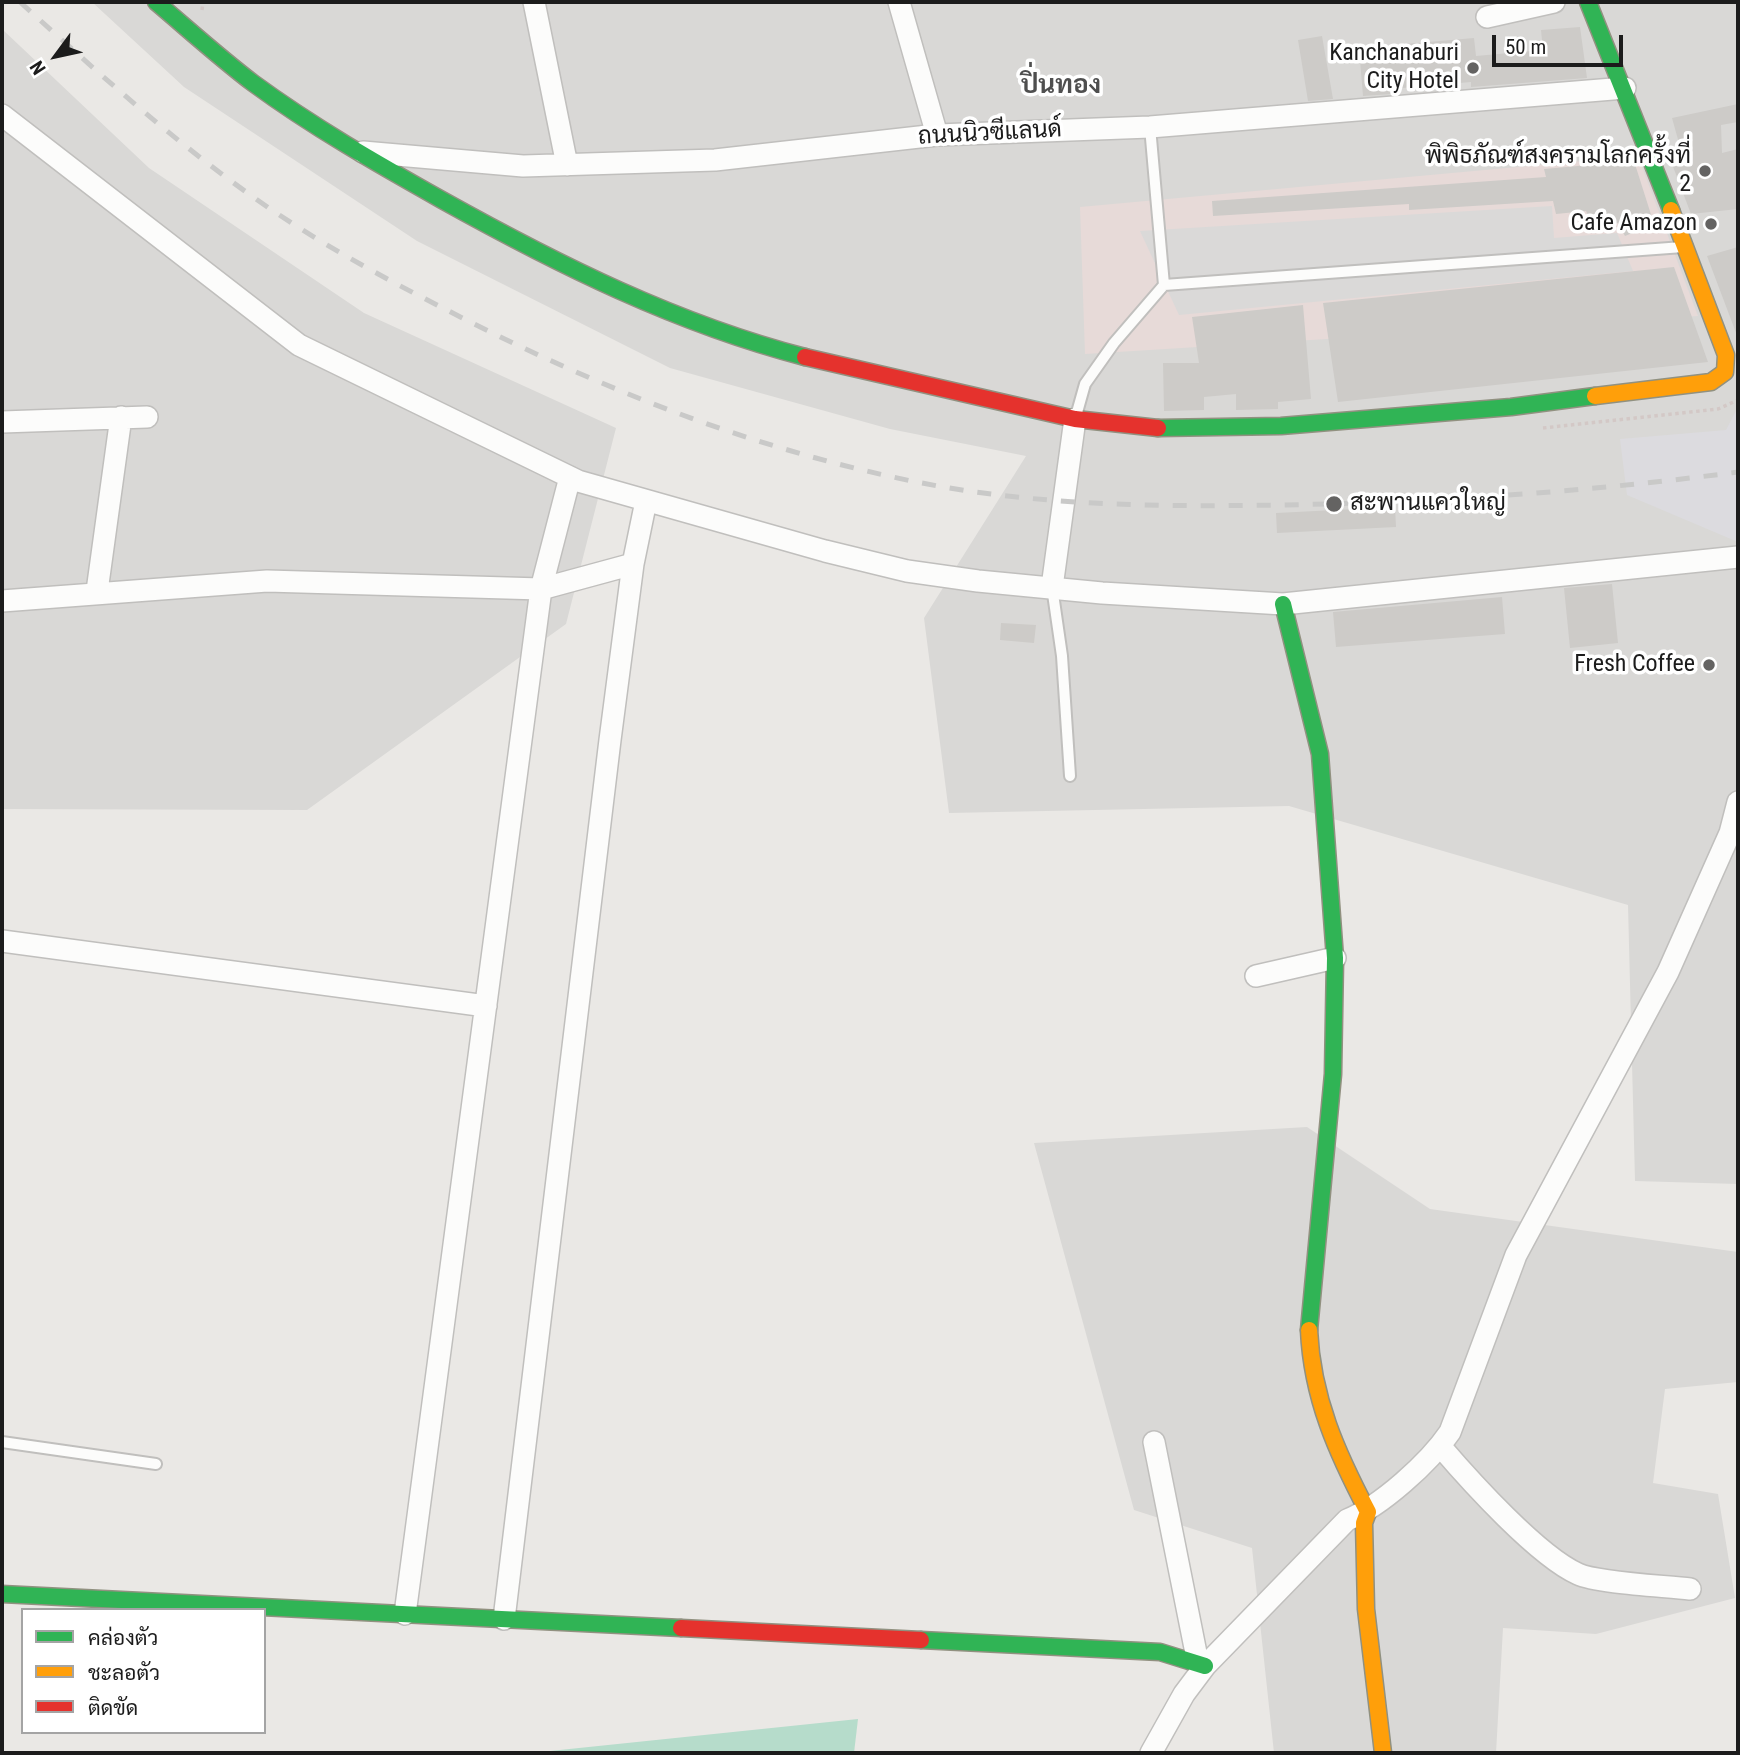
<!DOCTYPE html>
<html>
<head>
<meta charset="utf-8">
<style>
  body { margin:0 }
  #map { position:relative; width:1740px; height:1755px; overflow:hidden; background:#eae8e5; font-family:"Roboto Condensed",Sarabun,sans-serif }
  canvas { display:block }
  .frame { position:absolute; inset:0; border:4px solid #1c1c1c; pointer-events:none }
  .legend { position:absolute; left:21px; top:1608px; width:245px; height:126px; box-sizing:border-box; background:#fff; border:2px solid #a4a4a4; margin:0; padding:9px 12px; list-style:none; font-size:21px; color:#1c1c1c }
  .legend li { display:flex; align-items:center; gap:14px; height:35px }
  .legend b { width:35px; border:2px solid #a4a4a4 }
  .north { position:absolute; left:21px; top:21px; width:70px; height:70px; -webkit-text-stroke:5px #fff; paint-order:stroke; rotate:237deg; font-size:19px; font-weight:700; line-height:28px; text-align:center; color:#1c1c1c }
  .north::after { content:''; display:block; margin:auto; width:24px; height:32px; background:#1c1c1c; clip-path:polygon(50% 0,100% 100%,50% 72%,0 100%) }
  .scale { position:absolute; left:1492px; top:35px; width:131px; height:32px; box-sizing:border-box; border:4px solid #1c1c1c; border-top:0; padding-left:9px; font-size:21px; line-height:24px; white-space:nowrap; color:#1c1c1c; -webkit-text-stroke:5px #fff; paint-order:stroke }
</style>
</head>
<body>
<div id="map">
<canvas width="1740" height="1755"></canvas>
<div class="frame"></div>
<ul class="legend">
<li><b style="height:9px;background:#30b455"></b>คล่องตัว</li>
<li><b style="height:9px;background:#ff9f0a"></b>ชะลอตัว</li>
<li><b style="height:9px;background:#e5322d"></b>ติดขัด</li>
</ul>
<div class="north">N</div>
<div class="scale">50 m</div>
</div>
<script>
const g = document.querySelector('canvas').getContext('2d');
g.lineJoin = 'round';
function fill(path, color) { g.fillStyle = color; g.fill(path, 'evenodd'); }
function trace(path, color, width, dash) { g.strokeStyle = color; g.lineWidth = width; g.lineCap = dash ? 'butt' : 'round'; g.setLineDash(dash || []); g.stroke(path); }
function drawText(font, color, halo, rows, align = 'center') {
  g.font = font + ' "Roboto Condensed",Sarabun,sans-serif'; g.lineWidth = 7; g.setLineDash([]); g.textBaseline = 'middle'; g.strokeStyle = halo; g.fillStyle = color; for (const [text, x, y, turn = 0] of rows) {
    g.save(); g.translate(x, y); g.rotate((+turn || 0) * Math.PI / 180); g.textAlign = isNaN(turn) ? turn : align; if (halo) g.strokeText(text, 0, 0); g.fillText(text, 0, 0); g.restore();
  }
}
fill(new Path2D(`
  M92,2H1738V1184L1635,1181L1628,905L1289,806L949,813L924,618L1026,456L890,429L670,368L417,241L184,87Z
  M2,29L149,168L364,313L616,428L566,624L307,810L2,809Z
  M1307,1127L1430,1209L1738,1252V1382L1665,1389L1653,1483L1718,1494L1735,1598L1596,1634L1503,1628L1496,1753H1274L1252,1548L1134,1510L1034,1143Z`), '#d9d8d6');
fill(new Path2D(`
  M1638,156L1698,316L1085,354L1080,207Z`), '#e7dad8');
fill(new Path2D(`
  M858,1719L854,1753H531Z`), '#b6dccb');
fill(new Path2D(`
  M1552,206L1554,238L1617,233L1633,271L1179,315L1140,231Z`), '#dad9d8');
fill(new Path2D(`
  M1738,407V542L1627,495L1620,439L1726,430Z`), '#dcdbdf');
fill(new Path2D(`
  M1580,27L1587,78L1471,87V82L1391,89V94L1363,96L1359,48L1474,38L1476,56L1543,50L1541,30Z
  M1322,36L1333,99L1308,101L1298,40Z
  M1738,104V122L1721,125L1722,153L1738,149V209L1691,214L1672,164L1684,161L1672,118Z
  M1634,161L1654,224L1625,236L1618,223L1595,230L1586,211L1556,214L1553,201L1409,210V204L1213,216L1212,201L1546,177L1544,169Z
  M1738,247V338L1707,256Z
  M1674,267L1708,362L1338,402L1323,303Z
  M1303,305L1311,399L1278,402V409L1236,410V394L1204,397V410L1164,411L1163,363H1199L1192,317Z
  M1395,507L1396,527L1277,533L1276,513Z
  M1612,584L1618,643L1570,648L1564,588Z
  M1502,597L1505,634L1336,647L1333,612Z
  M1001,623L1036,625L1034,643L1000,640Z`), '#cdcbc8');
const lane = new Path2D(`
  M1150,127L1164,285
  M1076,416L1085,384L1114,343L1164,285L1683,247
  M1052,587L1062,656L1070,776
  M2,1442L156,1464`);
const street = new Path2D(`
  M534,2L567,165
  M899,2L937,135
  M1487,17L1554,2
  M2,115L299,345L578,481L825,551L907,571L978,581L1102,593L1283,604L1738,557
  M363,152L523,166L715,160L937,135L1150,127L1625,88
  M2,422L147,417
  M1052,587L1075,419
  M97,591L121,417
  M2,601L267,581L541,589L570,477
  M2,941L486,1006
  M1256,976L1335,958
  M1154,1442L1198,1663
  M1441,1447C1471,1482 1538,1556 1578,1574C1597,1583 1666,1586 1690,1589
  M405,1614L541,589L633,564
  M504,1619L610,740L633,564L646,501
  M1151,1753L1184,1694L1205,1666L1347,1520C1381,1506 1429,1463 1450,1432L1516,1255L1668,972L1730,833L1738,802`);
const fast = new Path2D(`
  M156,2C188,29 220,58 253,83C313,127 378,164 442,200C557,264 677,324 805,357
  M1588,2L1671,210
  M1158,428L1281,426L1511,407L1595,396
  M1283,604L1320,754L1335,958L1333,1074L1309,1330
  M2,1594L681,1628
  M921,1640L1160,1652L1205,1666`);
const slow = new Path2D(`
  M1595,396L1711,382L1725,372L1726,355L1671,210
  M1309,1330C1312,1398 1337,1453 1368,1512L1364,1523L1366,1609L1383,1753`);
const jam = new Path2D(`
  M805,357L1075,419L1158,428
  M681,1628L921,1640`);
trace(lane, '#c0bfbd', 14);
trace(street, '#c0bfbd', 24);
trace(fast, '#919180', 19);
trace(slow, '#919180', 19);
trace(jam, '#919180', 19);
trace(new Path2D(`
  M202,10L203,2
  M1543,428L1718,409L1738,400`), '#d3c8c6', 3.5, [3.5, 3.5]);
trace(lane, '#fcfcfb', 10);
trace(street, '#fcfcfb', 21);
trace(fast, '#30b455', 16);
trace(slow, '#ff9f0a', 16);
trace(jam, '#e5322d', 16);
trace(new Path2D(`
  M20,2C95,70 172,140 256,199C314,240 378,275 441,307C583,381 736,443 893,477C1022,506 1152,507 1283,505C1435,502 1587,492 1738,472`), '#c9c9c8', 5, [14, 14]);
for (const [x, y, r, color] of [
  [1473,68,7,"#646362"],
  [1705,171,7,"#646362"],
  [1711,224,7,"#646362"],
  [1334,504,9,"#646362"],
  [1709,665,7,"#646362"]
]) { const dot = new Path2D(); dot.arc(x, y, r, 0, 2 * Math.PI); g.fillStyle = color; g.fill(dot); trace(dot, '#fff', 2.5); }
drawText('24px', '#1c1c1c', '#fff', [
  ["Kanchanaburi",1459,54],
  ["City Hotel",1459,82],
  ["พิพิธภัณฑ์สงครามโลกครั้งที่",1691,157],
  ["2",1691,185],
  ["Cafe Amazon",1697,224],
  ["สะพานแควใหญ่",1350,504,"left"],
  ["Fresh Coffee",1695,665]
], 'right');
drawText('24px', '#1c1c1c', '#fff', [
  ["ถนนนิวซีแลนด์",990,134,-3]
]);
drawText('bold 26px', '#4f4f4f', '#fff', [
  ["ปิ่นทอง",1061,86]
]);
</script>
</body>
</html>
